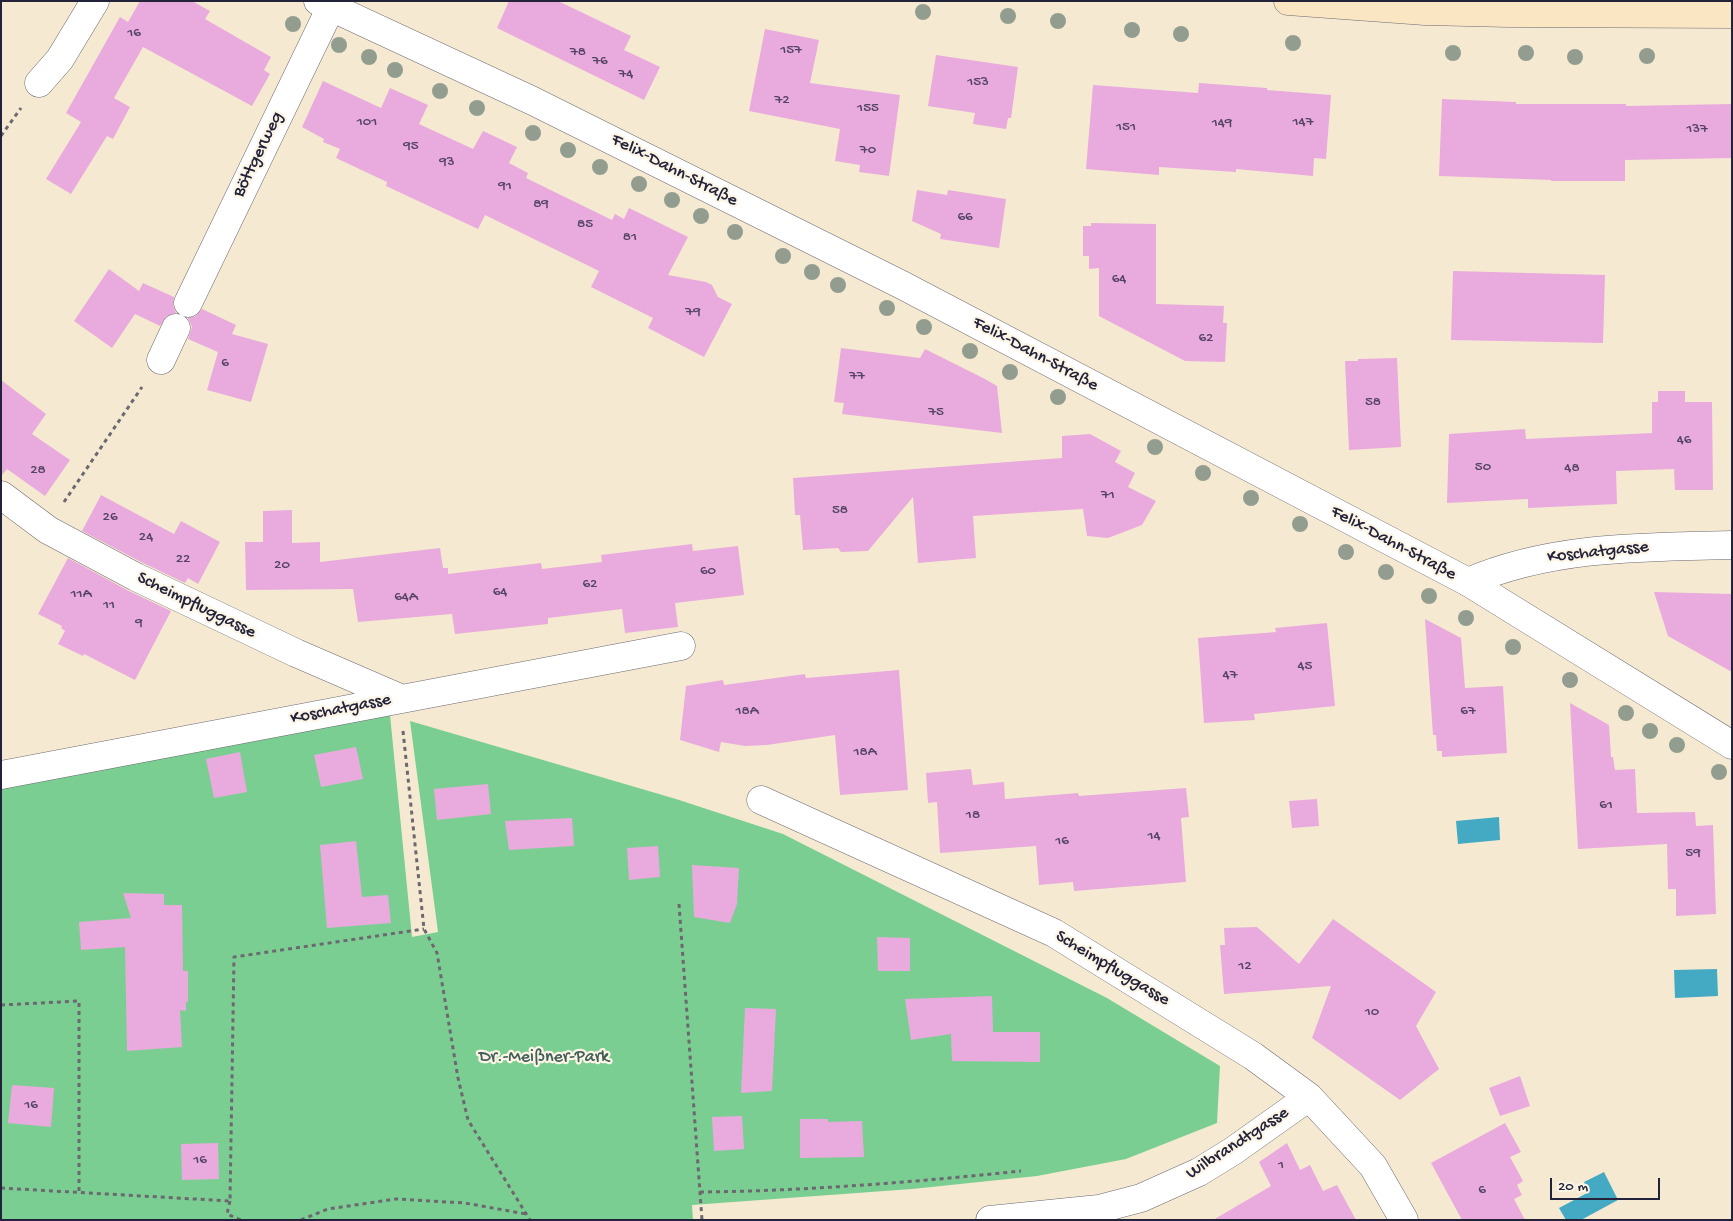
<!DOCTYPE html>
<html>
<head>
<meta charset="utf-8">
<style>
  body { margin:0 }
  #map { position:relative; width:1733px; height:1221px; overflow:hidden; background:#f5ead1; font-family:"Gochi Hand",sans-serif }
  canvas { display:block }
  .frame { position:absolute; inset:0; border:2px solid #22223b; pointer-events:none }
  .scale { position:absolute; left:1550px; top:1178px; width:110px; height:22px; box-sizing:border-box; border:2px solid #22223b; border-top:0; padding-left:6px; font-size:15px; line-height:18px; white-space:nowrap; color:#22223b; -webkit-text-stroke:4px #fcf5e5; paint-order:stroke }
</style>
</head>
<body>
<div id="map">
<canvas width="1733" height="1221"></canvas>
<div class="frame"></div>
<div class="scale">20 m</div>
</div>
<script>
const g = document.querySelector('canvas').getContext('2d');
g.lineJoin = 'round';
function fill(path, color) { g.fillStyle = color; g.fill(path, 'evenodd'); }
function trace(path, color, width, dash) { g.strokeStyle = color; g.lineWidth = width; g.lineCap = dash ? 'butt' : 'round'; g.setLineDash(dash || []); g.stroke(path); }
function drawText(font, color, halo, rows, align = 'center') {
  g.font = font + ' "Gochi Hand",sans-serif'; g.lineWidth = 4.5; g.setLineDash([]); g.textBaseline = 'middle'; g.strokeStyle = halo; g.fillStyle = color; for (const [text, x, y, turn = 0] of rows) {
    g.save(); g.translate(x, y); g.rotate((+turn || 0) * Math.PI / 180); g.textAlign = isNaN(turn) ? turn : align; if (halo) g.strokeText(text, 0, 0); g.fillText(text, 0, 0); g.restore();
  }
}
fill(new Path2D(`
  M390,715L412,937L438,932L410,721L676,799L783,834L1107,998L1220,1066L1217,1123L1126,1159L1037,1176L912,1189L692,1205L693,1220H1V787Z`), '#7bce91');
fill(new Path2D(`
  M1499,817L1500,840L1458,844L1456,821Z
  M1717,969L1718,996L1675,998L1674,970Z
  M1604,1172L1618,1200L1581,1220H1566L1559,1208L1589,1192L1584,1182Z`), '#44aac3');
fill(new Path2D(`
  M140,1H192L210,11L205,19L271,57L264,70L270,74L252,106L143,47L114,98L130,107L113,139L107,136L71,194L46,179L81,122L66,113L120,17L128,22Z
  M509,1H558L631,36L624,50L660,67L644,100L497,28Z
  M765,29L819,40L810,83L900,95L889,176L859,172L860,165L835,161L840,129L749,111Z
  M936,55L1018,67L1011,118H1008L1006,129L973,124L975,113L928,106Z
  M323,81L381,108L390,88L428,105L419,124L473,149L483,131L517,147L509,163L528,173L526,178L612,220L615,214L624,219L629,208L688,237L668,275L706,282L712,285L718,297L732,304L704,357L648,328L653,318L591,287L599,271L485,215L478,229L386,186L387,182L336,158L340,149L323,142L324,139L302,127Z
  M1199,83L1267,88V90L1331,95L1326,159L1314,158L1313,176L1236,169V172L1159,167V175L1086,169L1093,85L1198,93Z
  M1442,99L1516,102V104H1626V106L1732,104V158L1625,160V181H1551V180L1439,176Z
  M917,190L947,195L948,190L1006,199L999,248L940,239L941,234L912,221Z
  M1091,223L1156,224V304L1224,306L1223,323H1227L1225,362L1185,361L1099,316V268L1089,269V256H1083V226H1091Z
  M109,269L139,291L143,283L174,297L173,305L176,313L167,316L160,326L135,314L112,348L74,321Z
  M1453,271L1605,275L1603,343L1451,340Z
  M202,309L236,325L232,334L268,344L251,402L207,390L218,352L188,339L192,327L188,318L196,316Z
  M841,348L920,358L925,349L985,379L997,386L1002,433L842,414L844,403L834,402Z
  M1397,358L1401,447L1349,450L1345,361H1358V359Z
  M1,380L46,414L32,434L70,460L45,496L7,469L1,476Z
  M1658,391H1685V402H1712L1713,490H1675L1674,469L1616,471L1617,504L1528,508V499L1447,503L1449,434L1525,429L1526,439L1652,433V402H1658Z
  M1090,434L1121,451L1115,462L1135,473L1128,487L1156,501L1142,525L1108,538L1087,536L1083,509L973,516L976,558L918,563L913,497L868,551L841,552L838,548L803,550L800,515H795L793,478L1062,458V436Z
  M101,495L174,534L181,521L220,542L198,584L188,578L185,583L143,563L82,531Z
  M292,510V543L320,542V562L440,548L443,568H448V574L541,563L542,569L602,562L601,555L692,544L693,551L738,546L744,595L675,603L678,627L625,633L622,609L548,618V624L455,634L452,614L358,622L353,589L246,590L245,542H263V511Z
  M68,558L129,591L171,611L135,680L84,654L83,656L58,644L65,631L61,628L62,626L38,614Z
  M1654,592L1732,594V672L1668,636Z
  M1425,619L1461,638L1465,688L1503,686L1507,753L1442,757V751H1437L1436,735H1433Z
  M1327,623L1335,706L1254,714L1255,720L1204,723L1198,638L1276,632L1275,628Z
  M899,670L908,790L840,795L835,735L767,745L745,746L721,742L719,752L680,740L686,686L723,680L724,685L805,674L806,678Z
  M1570,703L1609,725L1611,757H1613L1615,770L1635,769L1637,813L1695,812L1696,826L1713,825L1716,914L1676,916V889H1668L1667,844L1578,849Z
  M356,747L363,779L321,787L314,755Z
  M240,752L247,792L214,798L206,759Z
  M971,769L973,785L1004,782L1005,799L1078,793L1079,796L1186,788L1189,817L1181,818L1186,882L1074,891L1073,882L1039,885L1036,846L940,853L937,802L928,803L926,773Z
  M488,784L491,814L437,820L434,789Z
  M1317,799L1319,826L1292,828L1289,801Z
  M572,818L574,846L509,850L505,821Z
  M356,841L362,897L388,895L391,923L327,928L320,845Z
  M658,846L660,877L629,880L627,848Z
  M692,865L739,868L737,904L730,923L694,917Z
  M123,893L164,894V905H182L183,971H188V1002H186V1011L180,1010L182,1047L127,1051L125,947L81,950L79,922L131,918Z
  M1333,919L1436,992L1416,1026L1439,1069L1400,1100L1312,1038L1331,986L1224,994L1220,945H1225L1224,928L1257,927L1299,964Z
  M877,937L910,938V971H878Z
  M992,996L993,1032H1040V1062L952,1061L951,1034L911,1040L905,999Z
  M745,1008L776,1009L772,1091L741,1093Z
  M1520,1076L1530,1106L1500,1116L1489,1088Z
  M12,1085L54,1088L51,1127L8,1123Z
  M742,1116L744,1149L714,1151L712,1117Z
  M800,1119H828V1122L862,1121L864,1157L800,1158Z
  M1505,1123L1521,1152L1510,1157L1523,1181L1517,1185L1522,1195L1514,1199L1525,1220H1462L1431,1163Z
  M218,1143L219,1179L182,1180L181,1144Z
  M1287,1143L1300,1170L1310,1165L1323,1191L1337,1185L1356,1220H1213L1271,1186L1259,1162Z`), '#e9abdd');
const minor = new Path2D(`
  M39,83L60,59L95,1
  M188,303L331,7
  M161,360L176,328
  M1,495L48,530L136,577L296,653L400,698
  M1468,582C1550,546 1643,547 1732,545
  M1,775L681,646
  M761,800L1054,933L1253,1056L1309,1097L1373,1166L1404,1220
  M990,1220L1099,1209L1141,1198L1199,1172L1233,1151L1309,1097`);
const tertiary = new Path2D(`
  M318,1L533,101L902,285L1468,582L1732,745`);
const secondary = new Path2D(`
  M1288,1L1425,11L1508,13L1732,14`);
trace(minor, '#6c6870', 29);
trace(tertiary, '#6c6870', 29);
trace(secondary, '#6c6870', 29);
trace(new Path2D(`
  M1,136L21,108
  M64,502L142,387
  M403,731L424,929L437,953L458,1078L468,1120L530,1220
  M679,904L702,1220
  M1,1005L79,1001V1192
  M1,1188L230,1201L234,957L424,929
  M700,1192C807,1191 914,1182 1021,1171
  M230,1201L227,1214L241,1220
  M301,1220L328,1209L396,1199L465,1203L526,1214`), '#6c6870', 3, [4, 4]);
trace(minor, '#fff', 28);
trace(tertiary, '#fff', 28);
trace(secondary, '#fbe6c4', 28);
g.fillStyle = '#929d8f';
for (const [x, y] of [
  [923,12],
  [1008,16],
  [1058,21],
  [293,24],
  [1132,30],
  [1181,34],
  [1293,43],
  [339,45],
  [1453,53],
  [1526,53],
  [1647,56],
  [369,57],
  [1575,57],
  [395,70],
  [440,91],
  [477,108],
  [533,133],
  [568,150],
  [600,167],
  [639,184],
  [672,200],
  [701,216],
  [735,232],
  [783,256],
  [812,272],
  [838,285],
  [887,308],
  [924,327],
  [970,351],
  [1010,372],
  [1058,397],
  [1155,447],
  [1203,473],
  [1251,498],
  [1300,524],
  [1346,552],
  [1386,572],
  [1429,596],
  [1466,618],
  [1513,647],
  [1570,680],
  [1626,713],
  [1650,731],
  [1677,745],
  [1719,772]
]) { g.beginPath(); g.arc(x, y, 8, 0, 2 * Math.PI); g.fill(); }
drawText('15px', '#544464', null, [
  ["16",134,34],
  ["157",791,51],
  ["78",578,53],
  ["76",600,62],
  ["74",626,75],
  ["153",978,83],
  ["72",782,101],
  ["155",868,109],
  ["101",367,123],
  ["147",1303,123],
  ["149",1222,124],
  ["151",1126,128],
  ["137",1697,130],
  ["95",411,147],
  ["70",868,151],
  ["93",447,163],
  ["91",505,187],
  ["89",541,205],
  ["66",965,218],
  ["85",585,225],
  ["81",630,238],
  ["64",1119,280],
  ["79",693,313],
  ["62",1206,339],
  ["6",225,364],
  ["77",857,377],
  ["58",1373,403],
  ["75",936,413],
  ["46",1684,441],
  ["50",1483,468],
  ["48",1572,469],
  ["28",38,471],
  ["71",1108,496],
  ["58",840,511],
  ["26",110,518],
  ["24",146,538],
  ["22",183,560],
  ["20",282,566],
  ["60",708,572],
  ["62",590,585],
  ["64",500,593],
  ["11A",81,595],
  ["64A",406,598],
  ["11",109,606],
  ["9",139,624],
  ["45",1305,667],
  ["47",1230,676],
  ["18A",747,712],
  ["67",1468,712],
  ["18A",865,753],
  ["61",1606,806],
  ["18",973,816],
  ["14",1154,837],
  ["16",1062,842],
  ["59",1693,854],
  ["12",1245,967],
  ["10",1372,1013],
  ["16",31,1106],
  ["16",200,1161],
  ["1",1281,1166],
  ["6",1482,1191]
]);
drawText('18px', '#22223b', '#fcf5e5', [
  ["Böttgerweg",259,155,-64],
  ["Felix-Dahn-Straße",674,171,27],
  ["Felix-Dahn-Straße",1035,355,28],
  ["Felix-Dahn-Straße",1393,544,28],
  ["Koschatgasse",1598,553,-6],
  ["Scheimpfluggasse",196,606,26],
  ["Koschatgasse",341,710,-11],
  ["Scheimpfluggasse",1112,969,31],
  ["Wilbrandtgasse",1238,1144,-33]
]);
drawText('18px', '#415e59', '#fcf5e5', [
  ["Dr.-Meißner-Park",544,1058]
]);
</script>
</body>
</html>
